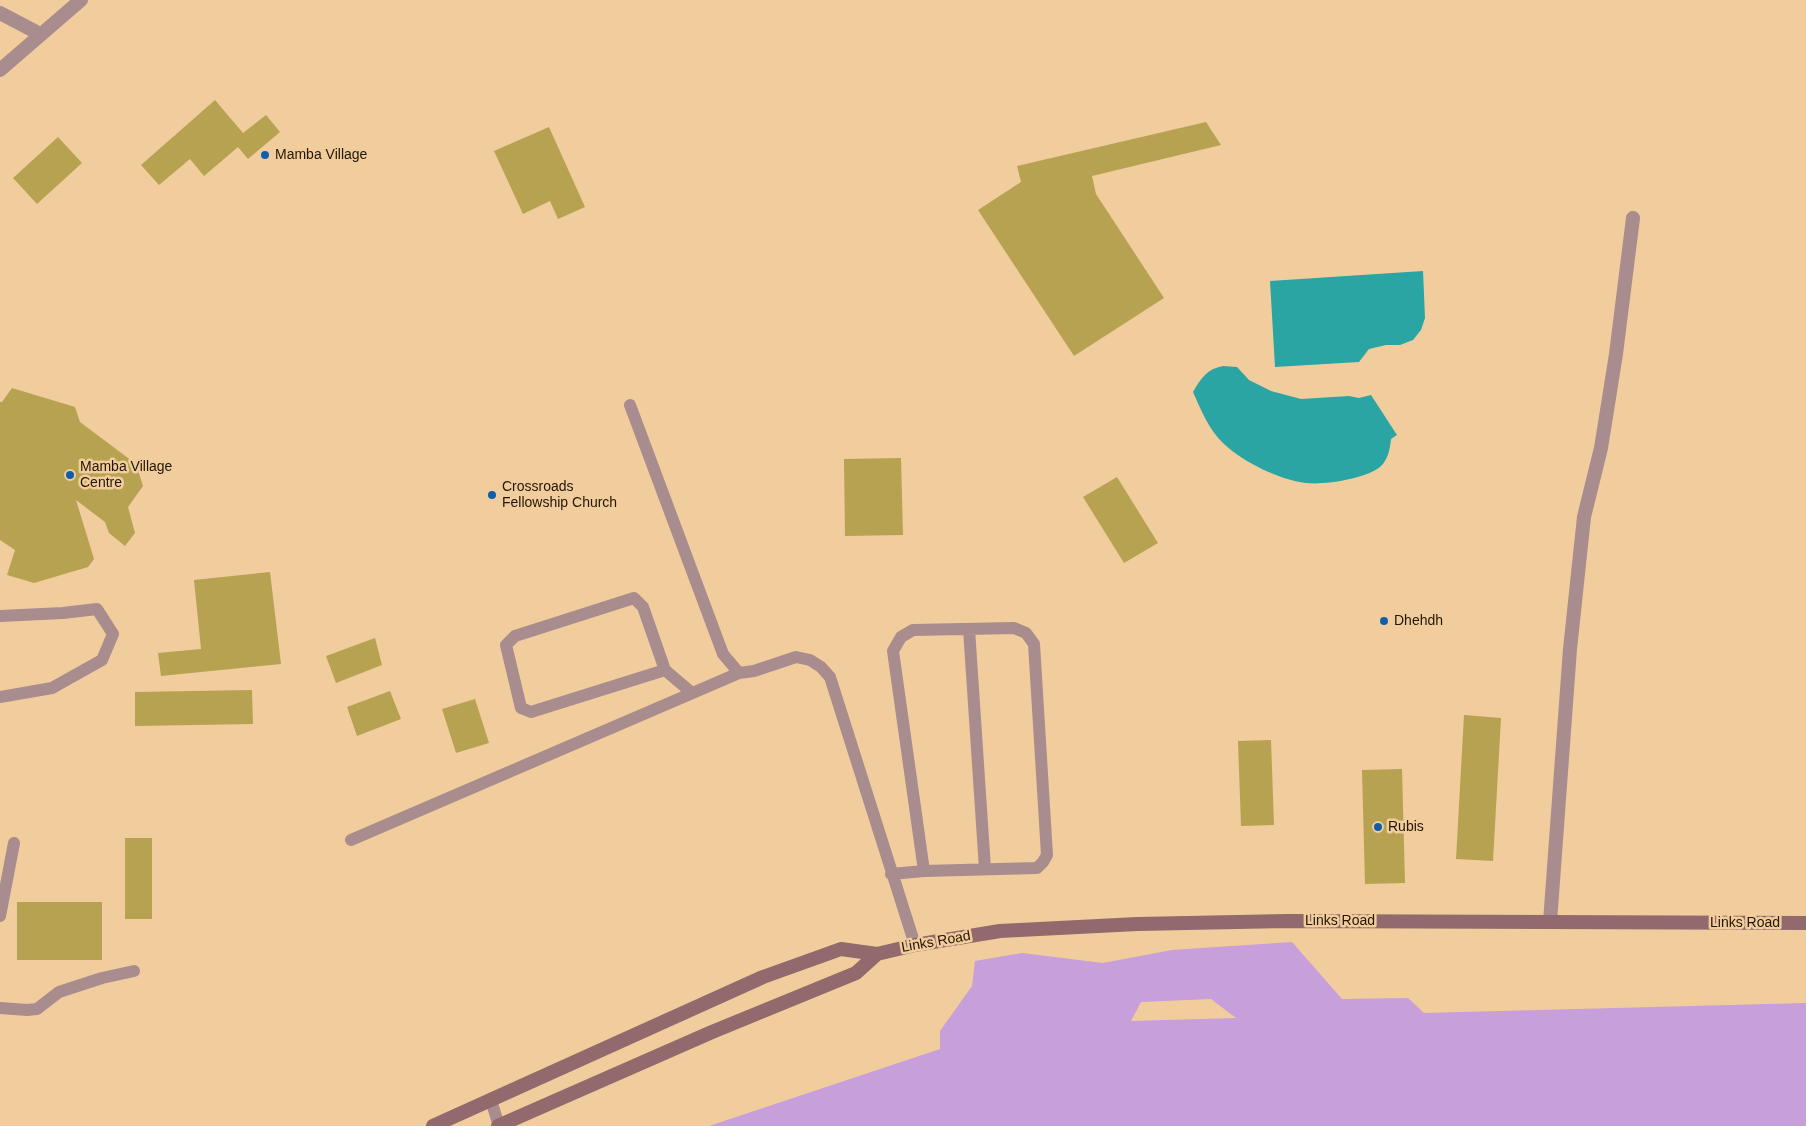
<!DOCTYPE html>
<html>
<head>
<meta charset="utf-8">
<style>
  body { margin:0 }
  canvas { display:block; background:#f1cc9c }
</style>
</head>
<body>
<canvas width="1806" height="1126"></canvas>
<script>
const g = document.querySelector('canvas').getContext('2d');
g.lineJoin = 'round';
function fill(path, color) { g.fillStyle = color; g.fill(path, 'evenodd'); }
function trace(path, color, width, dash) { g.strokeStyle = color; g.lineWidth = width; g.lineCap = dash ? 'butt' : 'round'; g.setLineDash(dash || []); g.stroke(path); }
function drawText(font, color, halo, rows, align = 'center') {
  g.font = font + ' Arial,sans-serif'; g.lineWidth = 5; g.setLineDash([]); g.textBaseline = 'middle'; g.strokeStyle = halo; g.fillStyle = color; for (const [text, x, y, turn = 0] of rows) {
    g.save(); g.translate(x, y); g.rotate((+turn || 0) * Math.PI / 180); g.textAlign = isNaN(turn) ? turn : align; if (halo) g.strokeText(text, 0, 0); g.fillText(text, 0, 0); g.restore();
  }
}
fill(new Path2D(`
  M1292,942L1342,999L1408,998L1424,1013L1806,1003V1126H709L940,1049V1031L972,986L975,961L1022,953L1103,963L1172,950ZM1211,999L1236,1018L1131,1021L1141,1002Z`), '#c79fda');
fill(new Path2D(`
  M1423,271L1425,318L1421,330L1413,340L1400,345H1386L1369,349L1359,362L1275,367L1270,281Z
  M1223,366L1237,367L1249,380L1271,391L1301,399L1349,396L1359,398L1371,395L1397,435L1391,439C1390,449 1388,460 1380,467C1364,479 1326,485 1306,483C1280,480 1243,462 1224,444C1209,430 1201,410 1193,392C1201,378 1207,369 1223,366Z`), '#2aa5a4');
fill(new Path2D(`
  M215,100L243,133L266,115L280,132L248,159L238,147L204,176L190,159L159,185L141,165Z
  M1206,122L1221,145L1092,176L1096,194L1164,298L1074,356L978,210L1021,182L1017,166Z
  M549,127L585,207L558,219L550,201L523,214L494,151Z
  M58,137L82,163L37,204L13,178Z
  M12,388L75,407L80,422L136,464L143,486L128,507L135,533L125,546L109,533L105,522L76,500L94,559L88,567L34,583L7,575L15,550L0,540V402H2Z
  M901,458L903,535L845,536L844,459Z
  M1117,477L1158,543L1124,563L1083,497Z
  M270,572L281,664L161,676L158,653L201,649L194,580Z
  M375,638L382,665L336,683L326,656Z
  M252,690L253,724L135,726V692Z
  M390,691L401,719L357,736L347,707Z
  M475,699L489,743L456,753L442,709Z
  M1464,715L1501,718L1493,861L1456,859Z
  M1271,740L1274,825L1241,826L1238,741Z
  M1402,769L1405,883L1365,884L1362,770Z
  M125,838H152V919H125Z
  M17,902H102V960H17Z`), '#b7a252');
trace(new Path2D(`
  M630,405L723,654L739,673L754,671L796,657L810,660L821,667L830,677L915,945
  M0,616L63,613L97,609L113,634L102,660L52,688L0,697
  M969,629L985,869
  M665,670L531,712L521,708L506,645L515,636L634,598L643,607L665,670L692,693
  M351,840L739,673
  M891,874L924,871L1037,868L1043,862L1047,855L1034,644L1026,633L1014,628L913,630L901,637L893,651L924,871
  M0,916L14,843
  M0,1008L27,1010L37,1009L59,992L102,978L134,971
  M491,1100L499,1126`), '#a88c8e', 12);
trace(new Path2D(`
  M0,13L40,34
  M0,70L81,0
  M1550,922L1570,649L1584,517L1601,448L1616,354L1633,218`), '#a88c8e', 14);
trace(new Path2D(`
  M433,1126L763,977L841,949L877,954L915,945L1000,931L1137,924L1287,921L1806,923
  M498,1126L712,1032L856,973L877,954`), '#92696c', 14);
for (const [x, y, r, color] of [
  [265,155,5,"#115dab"],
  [70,475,5,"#115dab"],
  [492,495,5,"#115dab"],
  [1384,621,5,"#115dab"],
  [1378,827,5,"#115dab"]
]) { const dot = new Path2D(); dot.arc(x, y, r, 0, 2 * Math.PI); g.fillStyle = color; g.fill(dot); trace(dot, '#f1cc9c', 2); }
drawText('14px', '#231604', '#f1cc9c', [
  ["Mamba Village",275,155],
  ["Mamba Village",80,467],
  ["Centre",80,483],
  ["Crossroads",502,487],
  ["Fellowship Church",502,503],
  ["Dhehdh",1394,621],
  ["Rubis",1388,827]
], 'left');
drawText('14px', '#231604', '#f1cc9c', [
  ["Links Road",1340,921],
  ["Links Road",1745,923],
  ["Links Road",936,942,-10]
]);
</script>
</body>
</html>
